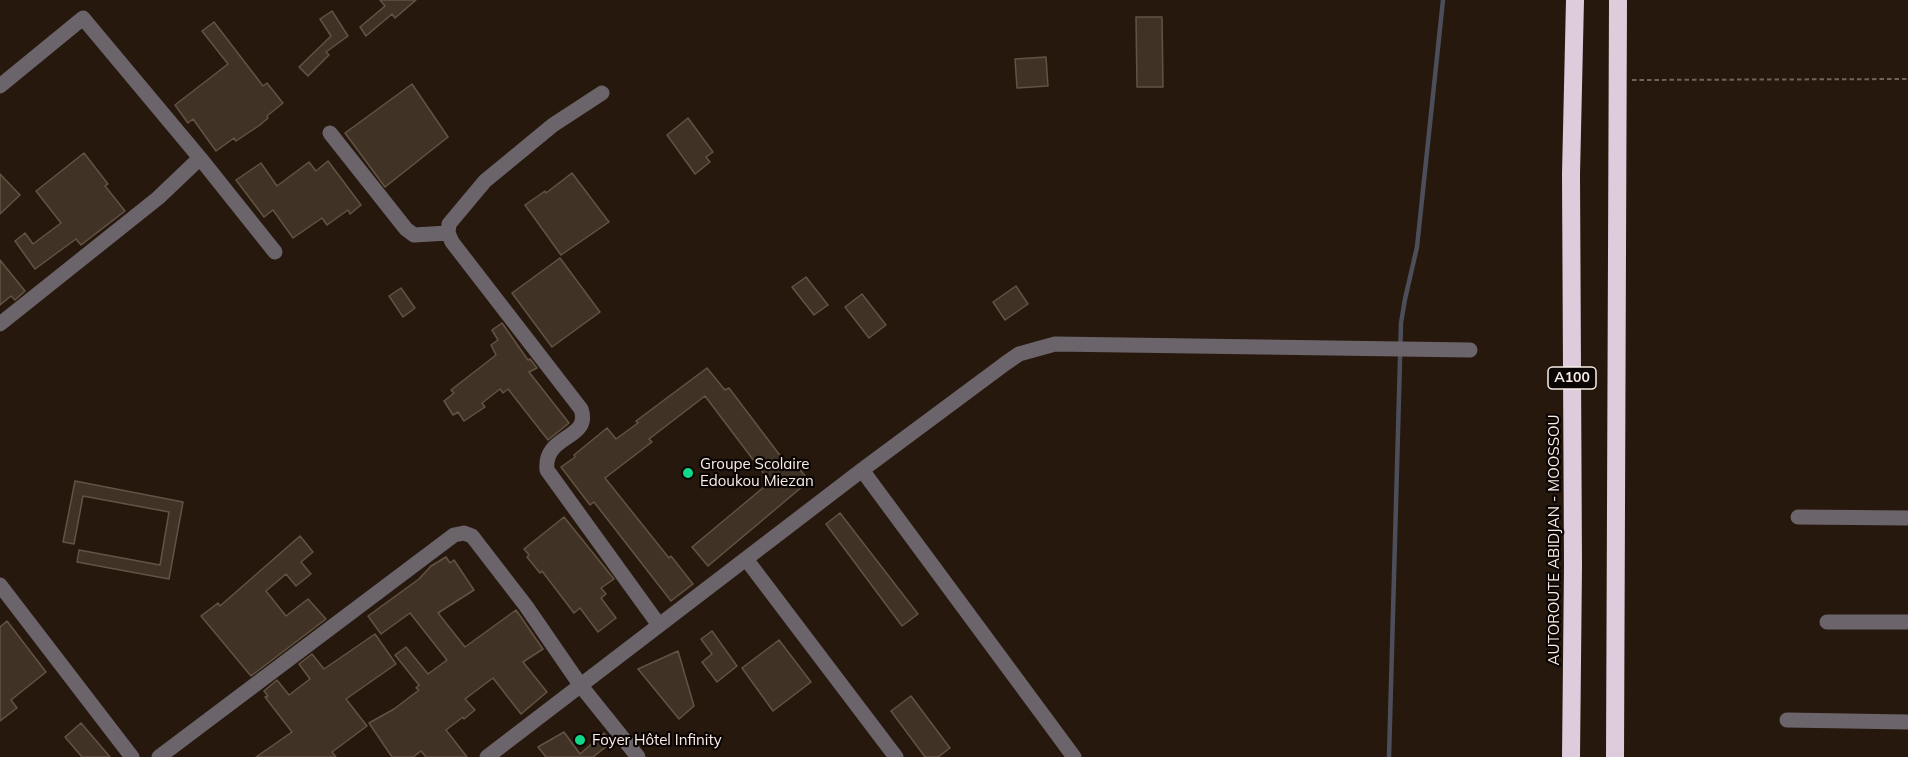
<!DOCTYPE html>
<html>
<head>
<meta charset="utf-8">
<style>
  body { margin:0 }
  canvas { display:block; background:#27180d }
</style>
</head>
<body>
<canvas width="1908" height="757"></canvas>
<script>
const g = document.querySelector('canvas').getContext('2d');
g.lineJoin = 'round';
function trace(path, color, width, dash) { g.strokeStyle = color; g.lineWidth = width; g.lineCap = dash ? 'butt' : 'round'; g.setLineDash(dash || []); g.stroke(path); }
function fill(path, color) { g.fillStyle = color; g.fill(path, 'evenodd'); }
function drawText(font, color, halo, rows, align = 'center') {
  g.font = font + ' Mulish,sans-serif'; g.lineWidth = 4.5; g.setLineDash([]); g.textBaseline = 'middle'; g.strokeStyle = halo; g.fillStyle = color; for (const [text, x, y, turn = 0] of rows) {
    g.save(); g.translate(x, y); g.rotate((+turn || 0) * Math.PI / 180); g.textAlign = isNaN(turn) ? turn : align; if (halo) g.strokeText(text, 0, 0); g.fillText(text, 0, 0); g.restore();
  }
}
trace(new Path2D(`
  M1389,757L1401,323L1405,299L1417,247L1443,0`), '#4c4f5a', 4.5);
const building = new Path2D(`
  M380,0H416L395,18L392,14L366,36L360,27L385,6Z
  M332,11L348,36L326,52L329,55L308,76L299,67L331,36L320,19Z
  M1136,17H1162L1163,87H1137Z
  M214,22L263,86L267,83L283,103L267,116L268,118L260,125L236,141L234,138L216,151L193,119L188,123L175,105L228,64L202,31Z
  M1046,57L1048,86L1017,88L1015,59Z
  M412,84L448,137L385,187L345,133Z
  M688,118L713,152L706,157L710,162L695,174L667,135Z
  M84,153L108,184L105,186L125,211L81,245L76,239L35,269L15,241L25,233L33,244L61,223L36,191Z
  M328,161L361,205L350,214L348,210L327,225L322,218L293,238L273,210L264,217L236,180L261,163L277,186L309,162L316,171Z
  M572,173L609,222L561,255L525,205L545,191L546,193Z
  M0,174L20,195L0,214Z
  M560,258L600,312L552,347L512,293Z
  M0,260L25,291L15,300L11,296L0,305Z
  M806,277L828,305L814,315L792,287Z
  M1016,286L1028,304L1005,320L993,302Z
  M401,288L415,308L403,317L389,296Z
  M862,294L886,325L869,338L845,307Z
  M502,323L528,360L530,359L537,368L529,372L569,423L548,440L508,389L503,393L500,389L482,403L485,407L464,421L458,412L453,415L444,401L454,393L451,390L496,355L491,345L498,340L492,330Z
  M707,368L725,390L729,388L788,466L794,462L809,481L708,566L692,547L770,482L705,396L649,439L652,442L605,478L669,558L671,556L693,584L671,601L594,502L590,505L561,467L575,457L574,455L607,428L616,439L638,423L636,421Z
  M75,481L183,502L169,579L77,562L79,550L160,565L169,512L83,496L74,544L63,542Z
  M840,513L918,614L902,626L826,524Z
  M564,517L614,579L601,588L606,594L601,598L616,618L598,632L580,608L574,613L542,571L540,573L527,557L529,555L524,549Z
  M300,536L313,552L301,562L311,574L296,586L286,574L266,591L286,616L308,599L326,619L251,676L201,616L218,603L220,606Z
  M446,557L450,563L454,560L474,590L438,613L465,647L516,610L543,649L523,662L547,692L521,714L493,678L465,699L475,710L464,719L463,717L446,730L467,757H426L421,751L413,757H392L369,723L394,709L419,690L416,688L419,685L395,655L406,647L428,674L447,660L410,613L381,634L368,616L419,579L431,566Z
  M7,621L46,672L11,700L17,708L0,721V627Z
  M712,631L737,666L717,682L702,662L712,654L701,639Z
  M375,634L396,664L346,699L367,726L332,752L336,757H256L292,732L265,697L268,696L264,691L277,680L289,695L310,679L299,664L312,654L324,669Z
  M779,640L811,682L773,711L742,668Z
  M678,651L694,706L679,719L638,669Z
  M911,696L950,748L938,757H925L891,711Z
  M81,723L110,757H82L65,737Z
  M564,732L580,754L604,733L612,742L593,757H546L538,747Z`);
fill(building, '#403325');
trace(building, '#625344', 1.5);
trace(new Path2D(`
  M1632,80L1908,79`), '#716359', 2, [4.5, 3]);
trace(new Path2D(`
  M0,86L83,18L200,158L275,252
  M602,93L553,125L485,181L449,224L448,233L452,242L581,409C592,440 543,434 547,470L659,625
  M330,133L406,229L414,235L448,233
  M0,324L158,198L200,158
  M862,470L1074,757
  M1798,517L1908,518
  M746,559L896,757
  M0,585L132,757
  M1827,622H1908
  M1787,720L1908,722
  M159,757L454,535L464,533L472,536L526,606L581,686L638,757
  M487,757L862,470L1006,363L1019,354L1055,344L1470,350`), '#6b646a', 15);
trace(new Path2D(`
  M1571,757L1573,566L1571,174L1575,0
  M1615,757L1618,0`), '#decbdb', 18);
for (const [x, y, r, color] of [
  [688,473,6,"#10d98a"],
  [580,740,6,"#10d98a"]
]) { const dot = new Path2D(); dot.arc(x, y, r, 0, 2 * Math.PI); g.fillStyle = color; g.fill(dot); trace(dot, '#0b0503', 2); }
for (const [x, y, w] of [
  [1572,378,48]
]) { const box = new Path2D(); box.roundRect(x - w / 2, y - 11, w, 22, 4.5); g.fillStyle = '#0b0503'; g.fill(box); trace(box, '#f9eee7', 1.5); }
drawText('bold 14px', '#f9eee7', null, [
  ["A100",1572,378]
]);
drawText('15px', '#f9eee7', '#0b0503', [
  ["Groupe Scolaire",700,464],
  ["Edoukou Miezan",700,481],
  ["Foyer Hôtel Infinity",592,740]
], 'left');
drawText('15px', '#f9eee7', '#0b0503', [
  ["AUTOROUTE ABIDJAN - MOOSSOU",1554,540,-90]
]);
</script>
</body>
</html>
